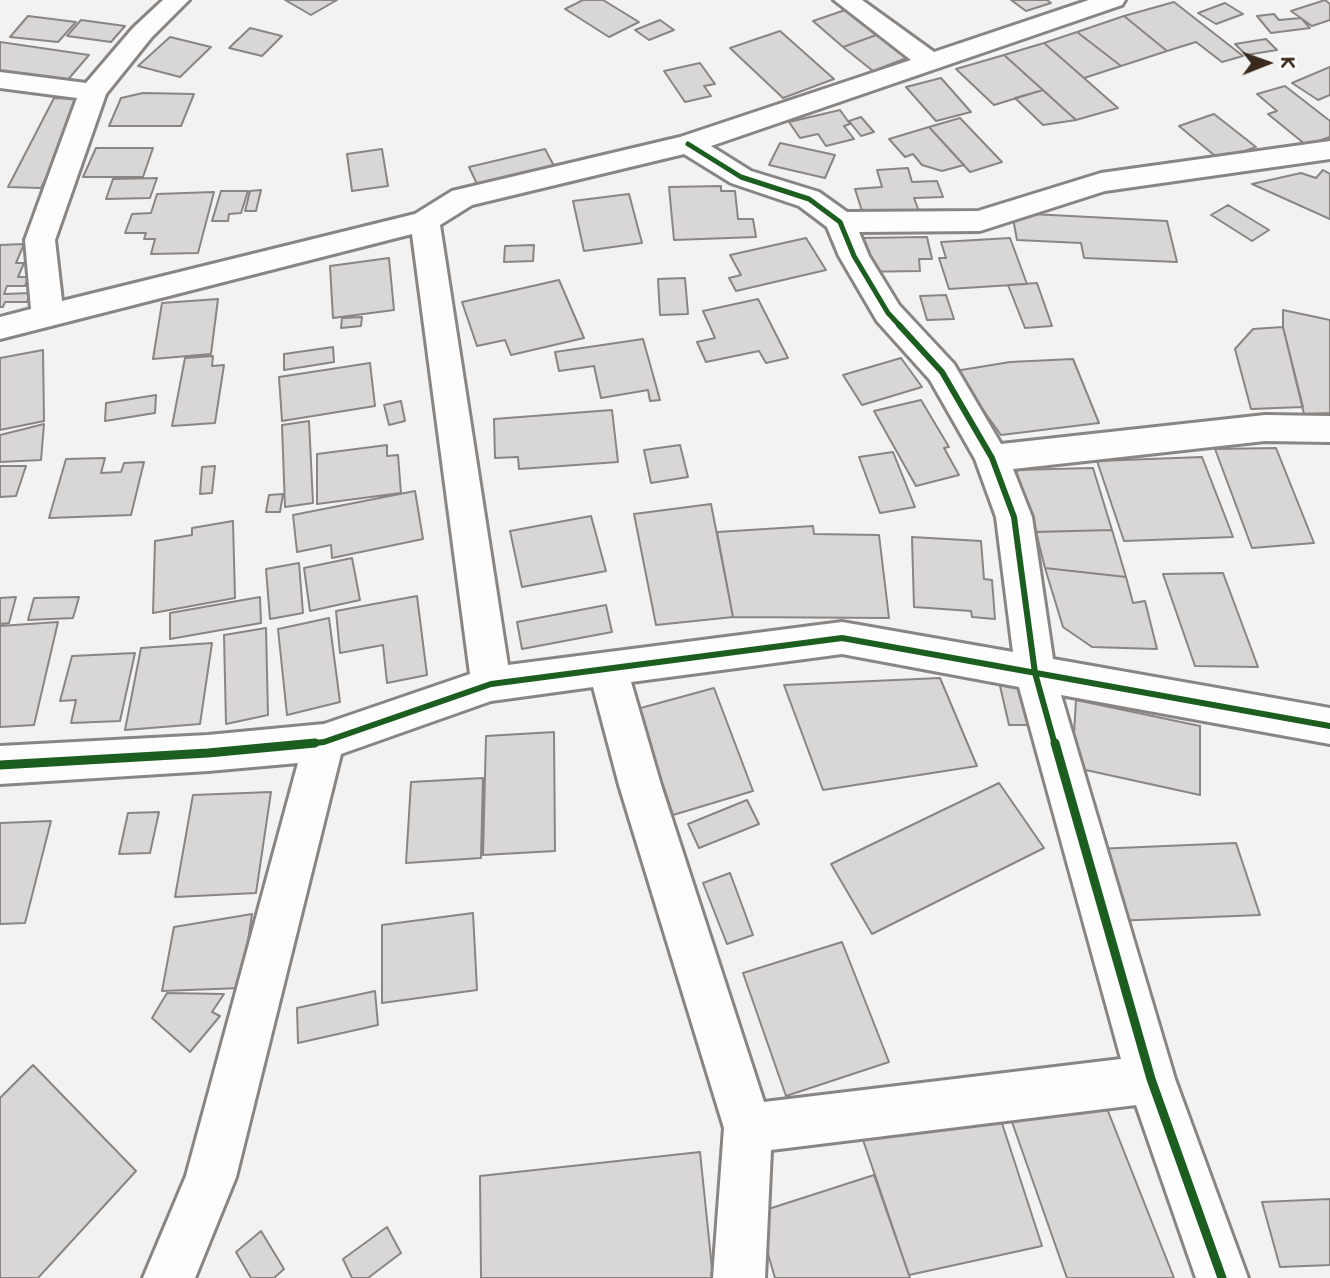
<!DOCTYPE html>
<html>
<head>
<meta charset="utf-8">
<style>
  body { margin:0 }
  #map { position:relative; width:1330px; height:1278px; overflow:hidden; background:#f3f2f2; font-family:Mali,sans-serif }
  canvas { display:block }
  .north { position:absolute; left:1232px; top:28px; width:70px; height:70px; -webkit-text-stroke:5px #fff; paint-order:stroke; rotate:89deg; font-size:19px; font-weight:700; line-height:28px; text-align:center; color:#3b2a1e }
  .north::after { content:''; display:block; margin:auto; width:24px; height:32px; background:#3b2a1e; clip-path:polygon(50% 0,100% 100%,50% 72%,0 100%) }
</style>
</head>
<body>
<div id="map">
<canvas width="1330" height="1278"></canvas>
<div class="north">K</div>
</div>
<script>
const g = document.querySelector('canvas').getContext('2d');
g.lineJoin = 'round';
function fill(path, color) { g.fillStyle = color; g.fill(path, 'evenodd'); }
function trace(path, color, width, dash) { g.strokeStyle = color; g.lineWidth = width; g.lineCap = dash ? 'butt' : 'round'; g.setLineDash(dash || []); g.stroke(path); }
const building = new Path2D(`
  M285,0H337L311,15Z
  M583,0H603L639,22L609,37L565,9Z
  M1011,0H1047L1051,3L1026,11Z
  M1325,0L1330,4V20L1312,26L1291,11Z
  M1174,2L1243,56L1222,62L1196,42L1167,51L1124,16Z
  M1225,3L1243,14L1216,24L1198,13Z
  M851,8L882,33L843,47L813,21Z
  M1274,14L1279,20L1301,18L1310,28L1271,33L1257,16Z
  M28,16L76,22L58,42L10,37Z
  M1124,16L1167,51L1121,66L1077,32Z
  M81,20L125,26L111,42L67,36Z
  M660,20L674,30L649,40L635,30Z
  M250,28L282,36L262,56L229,48Z
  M780,31L834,79L783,98L730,48Z
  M1077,32L1121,66L1084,78L1044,43Z
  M882,33L912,56L873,71L843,47Z
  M170,37L211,47L180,77L138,66Z
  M1266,39L1277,50L1246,55L1235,44Z
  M0,42L89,55L65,83L0,74Z
  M1044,43L1084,78L1118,108L1076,120L1004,55Z
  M1004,55L1043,90L994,105L956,69Z
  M700,63L715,84L704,86L711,96L685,102L664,71Z
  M1330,67V95L1318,100L1292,83Z
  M941,78L971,112L936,121L906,87Z
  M1285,86L1330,121V137L1306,145L1268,114L1277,111L1257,94Z
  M1043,90L1076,120L1043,125L1015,98Z
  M143,93L194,94L181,126H109L121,98Z
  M54,98L84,99L41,188L8,187Z
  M840,110L850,124L844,126L854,139L826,146L818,134L800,138L789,122Z
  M1214,114L1256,147L1220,160L1179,126Z
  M861,117L874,132L861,136L849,121Z
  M960,118L1002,162L970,172L929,127Z
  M929,127L964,165L942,171L922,165L913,154L905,157L889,139Z
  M780,143L835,155L825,178L769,165Z
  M96,148H153L143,177H83Z
  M382,149L388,186L352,191L347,154Z
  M545,149L554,166L477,184L469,167Z
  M908,168L912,182L937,181L943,197L914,198L920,214L879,216L862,211L855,189L882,187L877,170Z
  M1323,170L1330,174V219L1252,184L1301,173L1316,178Z
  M157,178L150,198L106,199L113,179Z
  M721,186V191H735L738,219H753L756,237L674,240L669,187Z
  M261,190L256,211H245L250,191Z
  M221,191H248L241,213L229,214L228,221H212Z
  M214,192L198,253L151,254L155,239H144L146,233H125L132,214L151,213L157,194Z
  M629,194L642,243L584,251L573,201Z
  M1228,205L1269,230L1252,241L1211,215Z
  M1012,213L1167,221L1177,262L1084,258L1081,243L1017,240Z
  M927,237L932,259H919L920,271L854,272L859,238Z
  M806,238L826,270L736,291L729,278L741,275L730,255Z
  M1010,238L1027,284L949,289L939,258H946L941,242Z
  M24,244L16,263H24L18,277H29L25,286H7L4,294L31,293L27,302H5L3,307H0V245Z
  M534,245L533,261L504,262L505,246Z
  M389,258L394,310L333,318L330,266Z
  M685,278L688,314L660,315L658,279Z
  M559,280L584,338L511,355L505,340L477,346L462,302Z
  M1037,283L1052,326L1025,328L1008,285Z
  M946,295L954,319L927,320L920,296Z
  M218,299L211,354L153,359L162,303Z
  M758,299L788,358L766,363L759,351L706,362L697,342L715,338L703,311Z
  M1283,310L1330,320V413L1304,414L1283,327Z
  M362,317L361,326L341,328L342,318Z
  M1283,327L1303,407L1251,409L1235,349L1253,329Z
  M643,339L660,400L650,401L648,390L601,398L594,366L559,371L555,352Z
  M333,347L334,362L284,370V354Z
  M43,350L44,421L0,430V358Z
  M213,356L212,366L224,365L215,423L172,426L185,358Z
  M901,358L922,387L862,405L843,375Z
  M1073,359L1099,423L1001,435L955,371L1010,362Z
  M370,363L375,406L282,421L279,377Z
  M156,395L155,413L105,421L106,403Z
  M921,400L949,447L944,448L959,475L916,486L874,411Z
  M401,401L405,421L389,425L384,405Z
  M612,410L618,462L519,469L518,457L495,458L494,419Z
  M309,421L313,503L285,507L282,425Z
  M44,424L41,460L0,462V435Z
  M387,445V456L398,455L401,493L317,504V454Z
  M680,445L688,477L651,483L644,450Z
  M1276,448L1314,543L1252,548L1215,449Z
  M893,452L915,507L880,513L859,457Z
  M1202,457L1233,537L1124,541L1097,461Z
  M105,458L101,473L121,472L124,463L144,462L131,515L49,518L66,459Z
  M0,466H26L16,496L0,497Z
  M215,466L212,493L200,494L202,467Z
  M1093,468L1112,530L1032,532L1016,470Z
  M415,491L423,539L332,558L331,545L297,552L293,515Z
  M283,494L280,512H266L269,495Z
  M711,504L733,617L656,625L634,514Z
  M591,516L606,571L522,587L510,531Z
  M233,521L235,598L153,613L155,541L192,535V528Z
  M813,526L814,534L879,535L889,618L733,617L717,532Z
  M1112,530L1126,577L1045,568L1036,532Z
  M912,537L981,541L984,579L992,580L995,619L972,617L971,611L914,607Z
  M352,558L360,600L310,611L304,568Z
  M299,563L303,613L270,619L266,569Z
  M1045,568L1126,577L1133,603L1145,601L1157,649L1092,647L1063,627Z
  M1223,573L1258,667L1195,666L1163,574Z
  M417,596L427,675L387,683L383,645L340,653L336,611Z
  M16,597L9,623L0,624V598Z
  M79,597L73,618L28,620L34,598Z
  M260,597L261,623L170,639V613Z
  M606,605L612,632L522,649L517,622Z
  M329,618L340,702L287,715L278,629Z
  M58,622L34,725L0,727V626Z
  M266,628L268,715L226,724L224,635Z
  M212,643L200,724L125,730L141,648Z
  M135,653L120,721L71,723L76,700L60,701L72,656Z
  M940,678L977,766L823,790L784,685Z
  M1024,685L1034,725H1009L1000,686Z
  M714,688L753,791L673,815L637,709Z
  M1076,700L1200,726V795L1072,767Z
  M554,732L555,851L483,855L486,736Z
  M483,778L481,858L406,863L411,782Z
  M999,783L1044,848L872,934L831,864Z
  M271,792L256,893L175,897L193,795Z
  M747,800L759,824L699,848L688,824Z
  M159,812L150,853L119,854L128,813Z
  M51,821L25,923L0,924V823Z
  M1236,843L1260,915L1113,921L1095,849Z
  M730,873L753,935L727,944L703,883Z
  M473,913L477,990L382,1003V925Z
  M252,914L241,988L162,991L174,927Z
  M842,942L889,1062L786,1096L743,973Z
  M375,991L378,1025L298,1043L297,1008Z
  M167,993L224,994L212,1012L220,1016L190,1052L152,1018Z
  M33,1065L136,1171L38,1278H0V1098Z
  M1104,1101L1174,1278H1067L1012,1122Z
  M998,1111L1042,1246L909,1275L863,1140Z
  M700,1152L713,1278H481L480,1176Z
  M874,1175L910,1278H775L756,1213Z
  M1330,1199V1265L1280,1267L1262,1202Z
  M387,1227L401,1253L368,1278H352L343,1259Z
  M261,1231L284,1269L274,1278H251L236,1252Z`);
fill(building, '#d9d7d6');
trace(building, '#898582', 2);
const minor = new Path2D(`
  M163,0H189L151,38L106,94L55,240L62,301L415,214L452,191L680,137L911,60L834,0H862L934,52L1089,0H1125L1122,5L711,146L751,171L819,192L847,212L978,211L1101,173L1330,141V159L1105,191L980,231L859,232L869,256L899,305L954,364L1001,444L1265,415L1330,416V442L1265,441L1013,469L1032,517L1053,659L1330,708V744L1061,695L1175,1079L1248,1278H1196L1136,1105L771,1150L765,1278H713L724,1128L619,785L593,687L491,701L341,754L236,1177L195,1278H143L186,1176L298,763L208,771L0,784V746L208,735L324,724L470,674L412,234L0,339V317L31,309L25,240L77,98L0,88V72L86,83L133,28ZM684,154L731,183L799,206L827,227L839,256L877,321L930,380L975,459L996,517L1013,652L842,622L508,665L440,225L472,205ZM842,654L1019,687L1121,1059L764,1102L661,785L631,682Z`);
trace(minor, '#898582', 6);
fill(minor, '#fdfdfd');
trace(new Path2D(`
  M688,144L741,177L809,199L840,222L854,256L888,313L901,327`), '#1b5e20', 5);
trace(new Path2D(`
  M899,325L942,372L992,458L1014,517L1035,673L1055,745
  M296,745L324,742L491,684L842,638L1330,726`), '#1b5e20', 6);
trace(new Path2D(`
  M1055,743L1151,1079L1222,1278
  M0,765L208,753L315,743`), '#1b5e20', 9);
</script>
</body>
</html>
